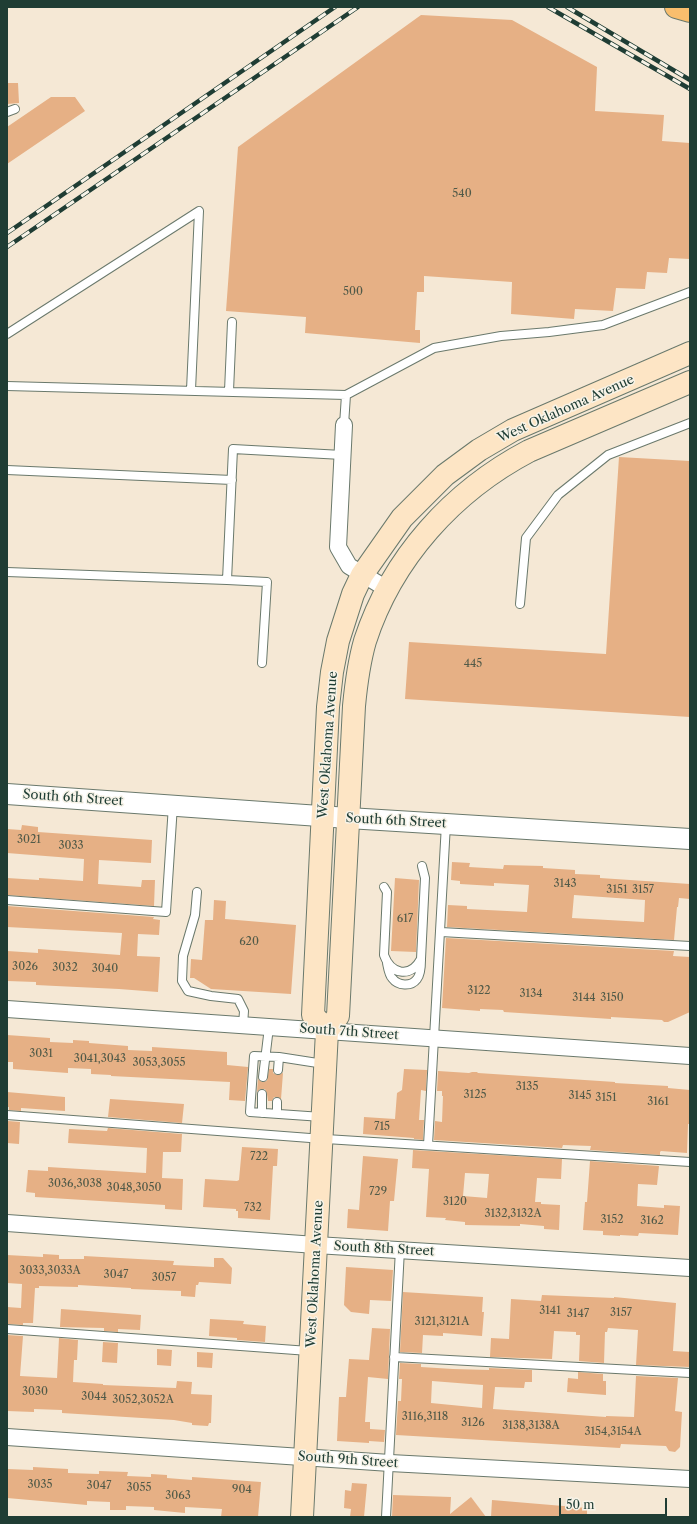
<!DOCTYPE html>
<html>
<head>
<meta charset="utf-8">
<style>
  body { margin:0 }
  #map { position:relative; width:697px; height:1524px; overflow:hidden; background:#f5e8d5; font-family:"Libre Caslon Text",serif }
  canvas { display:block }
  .frame { position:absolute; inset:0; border:8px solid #1f3d34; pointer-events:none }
  .scale { position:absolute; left:559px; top:1498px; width:108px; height:18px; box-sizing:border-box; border:2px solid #1f3d34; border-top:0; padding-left:5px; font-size:12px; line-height:14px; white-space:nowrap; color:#1f3d34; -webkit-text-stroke:3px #f7f3e8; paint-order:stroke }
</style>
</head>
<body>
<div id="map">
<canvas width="697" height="1524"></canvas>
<div class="frame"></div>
<div class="scale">50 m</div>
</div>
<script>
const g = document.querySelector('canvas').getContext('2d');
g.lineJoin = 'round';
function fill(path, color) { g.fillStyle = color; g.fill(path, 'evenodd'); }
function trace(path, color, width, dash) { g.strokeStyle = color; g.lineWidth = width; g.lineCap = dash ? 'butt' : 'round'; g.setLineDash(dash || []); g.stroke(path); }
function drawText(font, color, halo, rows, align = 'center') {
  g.font = font + ' "Libre Caslon Text",serif'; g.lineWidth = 3; g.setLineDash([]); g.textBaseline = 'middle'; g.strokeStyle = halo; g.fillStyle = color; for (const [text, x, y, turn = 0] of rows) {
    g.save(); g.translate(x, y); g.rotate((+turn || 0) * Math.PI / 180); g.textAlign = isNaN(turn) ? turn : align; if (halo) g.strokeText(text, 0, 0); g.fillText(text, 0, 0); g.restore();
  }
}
fill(new Path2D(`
  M421,15L512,20L597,67L595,111L664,115L662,141L690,143V259L669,258L667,273L647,272L645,289L616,288L613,311L575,309L574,319L511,314L512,282L424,276V292H417L415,330H420V343L305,333L306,317L226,311L238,147Z
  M7,83H18L19,103L7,104Z
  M51,97H75L85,111L7,164V127Z
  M619,457L690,461V717L405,699L409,642L606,654Z
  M22,825L38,827V832L152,840L151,863L99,860L98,884L141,887L142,880H155L154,906L7,895V878L39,880V878L83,881L84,859L7,853V829L21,830Z
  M452,862L470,863L469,867L503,869L504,865L543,866V868L575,870V874L600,875V878L690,884V899L679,898L678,907H677L674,940L447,927L448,905L467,906V909L527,912L529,885L494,883V886L460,884V881L451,880ZM574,895L645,900L644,922L572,918Z
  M395,878L419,880L416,952L391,951Z
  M214,900L226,901L225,919L296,925L291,994L211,989L194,978H190L191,959L202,960L205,920H213Z
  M7,906L154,917L153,919L160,920L159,935L138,934L137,956L160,957L158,992L119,989L56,986L36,985V982L7,981V951L38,953V949L120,955L122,933L7,927Z
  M446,938L674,951L673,956L690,957V1012L668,1022H664L662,1020L611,1017V1019L504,1012L503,1010L480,1009V1011L442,1008Z
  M7,1035L50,1038V1042L73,1043V1040L89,1041V1043L128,1046V1050L152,1051V1047L227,1052V1065L248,1067L245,1101L229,1100L230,1082L111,1076V1075L91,1074V1069L68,1068V1073L13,1069V1062H7Z
  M269,1069H273V1073L277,1075L283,1073L281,1099L277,1097H274L272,1101H268L267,1094L265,1089H260L257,1092L258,1079L262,1082L267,1081Z
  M404,1069L427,1070L426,1091L421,1090L419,1120H424L423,1140L414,1139V1138L363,1134L364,1117L395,1119L397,1093L402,1090Z
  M438,1071L469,1073L472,1072H477L478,1073L615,1082V1083L668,1086V1088L690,1090V1124H688L687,1153L661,1151L660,1152V1155L590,1150L591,1146L563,1145L562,1148L434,1140L435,1121L442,1122L443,1096H442V1091H437Z
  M7,1092L65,1097V1111L21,1108V1111L9,1110V1107H7Z
  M110,1099L184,1104L182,1123L108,1117Z
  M8,1121L20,1122L19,1144L7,1143Z
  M108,1128L182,1134L181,1152H163L162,1178L183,1179L182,1210L165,1209V1205L35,1197V1193L26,1192L28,1170L48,1171V1167L146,1173L147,1148L68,1143L69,1129L107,1131Z
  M242,1147L278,1149L277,1166H273L270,1220L238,1218V1211H236V1209L203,1207L205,1179L237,1181L239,1180Z
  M413,1150L562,1159L561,1179L537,1178L535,1202H541V1204L560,1205L559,1230L544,1229V1226L520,1224V1226L465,1225V1222L445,1220L446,1218L426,1217L429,1169L412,1168ZM465,1173L489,1174L487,1198L463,1196Z
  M363,1156L398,1159L394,1201H390L388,1231L347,1228L348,1209L359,1210Z
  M590,1161L659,1166L657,1185L638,1184L637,1206L664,1208V1205L680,1206L678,1235L639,1233L638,1236L620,1235V1236L603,1235V1231L583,1230L585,1202H587Z
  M43,1254L59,1255V1259H84V1256L174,1261L173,1265L214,1267V1258H223L232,1268L231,1284L199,1282L198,1285H196L195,1297L181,1296V1291L131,1289V1288L78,1285V1287L39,1286V1288H35L33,1323H23V1325L7,1324V1307L21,1308L22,1284L7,1283V1255L43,1257Z
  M346,1267L393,1270L391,1301L370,1300L369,1314L351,1312L344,1305Z
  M403,1292L483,1297L482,1312H484L482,1336L443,1333V1336L423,1335L422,1353L400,1352Z
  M542,1295L614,1298V1297L676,1303L673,1351L690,1352V1367L636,1365L638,1330L608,1328L607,1332H605L604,1363L579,1361L580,1335H576V1332L554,1331L552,1359L490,1357L491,1338L509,1339L511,1299L541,1301Z
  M61,1309L141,1315L140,1330L118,1329V1332L104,1331V1328L60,1327Z
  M210,1319L244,1321L243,1324L266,1326L265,1342L237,1340V1338L209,1336Z
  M372,1328L390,1329L388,1379L368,1377L365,1422H370V1429L385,1430L384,1442L369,1441V1443L337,1441L339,1397H346L349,1359L369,1360Z
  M7,1335L23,1336L20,1376L57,1378L59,1338L78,1340L77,1360H74L73,1382L103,1384V1385L176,1388L177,1381L192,1382L191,1394L212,1395L211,1423H209L208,1426L192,1425V1423L174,1420L62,1413V1410L34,1409V1412L7,1411Z
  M103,1342L118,1343L117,1363L102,1362Z
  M157,1349L172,1350L171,1366L157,1365Z
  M197,1352L213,1353L212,1368L197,1367Z
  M400,1363L421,1364V1367L453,1369L489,1370V1368L532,1370V1382H525L524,1388L495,1387L493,1409L606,1417V1416L634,1417L636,1376L678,1378L675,1411L682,1412L680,1447L675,1452L669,1451L666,1446L621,1444L620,1448L396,1435L398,1401H401L402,1379H399ZM432,1381L483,1385L482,1408L431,1403Z
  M578,1372L603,1374V1381H606V1395L567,1392L568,1378L578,1379Z
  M33,1467L68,1469V1473L99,1474V1471L128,1472L127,1476L151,1477V1474L167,1475V1478L192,1480V1477L261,1482L258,1517H221L222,1509L185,1507V1513L154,1510V1507L126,1506V1510H110V1502L87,1501V1505L7,1498V1469L33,1470Z
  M352,1483L367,1484L364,1517H350L351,1509L344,1508L345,1490L351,1491Z
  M393,1495L451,1497L450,1514L471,1497L486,1517H392Z
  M492,1500L587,1508V1517H491Z`), '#e6b085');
const service = new Path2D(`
  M7,112L15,109
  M7,334L199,211L191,390
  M7,386L346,395
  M229,391L232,322
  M344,425L346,395L434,348L501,336L549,332L603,325L690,292
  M7,470L232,480
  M7,572L227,580
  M520,604L526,538L558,495L608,455L690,423
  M262,663L267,582L227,580L233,449L342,455
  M384,887L387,892L384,955C391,974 410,979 421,959L425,878L422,866
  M197,892L195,915L183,956L182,981L188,991L211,996L238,999L244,1011L243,1025
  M7,900L166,912L173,805
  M441,932L690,946
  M387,963C388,968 389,975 392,978C398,986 411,987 417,979C421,974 421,966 421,960
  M278,1070L279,1057
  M263,1077L269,1027
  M262,1113V1094
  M277,1114V1102
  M7,1115L310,1138L690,1162
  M322,1117L250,1112L254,1056L279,1057L324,1064
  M428,1145L446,824
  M7,1329L309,1351
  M394,1357L690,1373
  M386,1517L400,1249`);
const minor = new Path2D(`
  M344,425L338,547L349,566L387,589
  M7,1009L690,1056
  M7,1223L316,1245L690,1268
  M7,1437L390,1463L690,1479`);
const tertiary = new Path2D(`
  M7,794L348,818L690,839`);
const secondary = new Path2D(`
  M327,1031L313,1015L328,707L332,672L338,641L353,594L362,575L402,518L445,475L479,450L513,430L690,353
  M302,1517L327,1031L338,1016L354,706C356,685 359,662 365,641C392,558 453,491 529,451L690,382`);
const motorway = new Path2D(`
  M676,7L690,11`);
trace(service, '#6a796c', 10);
trace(minor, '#6a796c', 18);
trace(tertiary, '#6a796c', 22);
trace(secondary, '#6a796c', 24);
trace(motorway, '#6a796c', 24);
trace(service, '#fff', 8);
trace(minor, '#fff', 16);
trace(tertiary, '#fff', 20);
trace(secondary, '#fde5c5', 22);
trace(motorway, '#f9be6d', 22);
const rail = new Path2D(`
  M548,7L690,89
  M567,7L690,80
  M7,233L335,7
  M7,247L358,7`);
trace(rail, '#1f3d34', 4.5);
trace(rail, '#f7f3e8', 3, [9]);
drawText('11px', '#515a48', null, [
  ["540",462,194],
  ["500",353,292],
  ["445",473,664],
  ["3021",29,840],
  ["3033",71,846],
  ["3143",565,884],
  ["3151",617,890],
  ["3157",643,890],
  ["617",405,919],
  ["620",249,942],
  ["3026",25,967],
  ["3032",65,968],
  ["3040",105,969],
  ["3122",479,991],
  ["3134",531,994],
  ["3144",584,998],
  ["3150",612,998],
  ["3031",41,1054],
  ["3041,3043",100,1059],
  ["3053,3055",159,1063],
  ["3135",527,1087],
  ["3125",475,1095],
  ["3145",580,1096],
  ["3151",606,1098],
  ["3161",658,1102],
  ["715",382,1127],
  ["722",259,1157],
  ["3036,3038",75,1184],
  ["3048,3050",134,1188],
  ["729",378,1192],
  ["3120",455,1202],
  ["732",253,1208],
  ["3132,3132A",513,1214],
  ["3152",612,1220],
  ["3162",652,1221],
  ["3033,3033A",50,1271],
  ["3047",116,1275],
  ["3057",164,1278],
  ["3141",550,1311],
  ["3157",621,1313],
  ["3147",578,1314],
  ["3121,3121A",442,1322],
  ["3030",35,1392],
  ["3044",94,1397],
  ["3052,3052A",143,1400],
  ["3116,3118",425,1417],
  ["3126",473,1423],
  ["3138,3138A",531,1426],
  ["3154,3154A",613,1432],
  ["3035",40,1485],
  ["3047",99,1486],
  ["3055",139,1488],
  ["904",242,1490],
  ["3063",178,1496]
]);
drawText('13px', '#1f3d34', '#f7f3e8', [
  ["West Oklahoma Avenue",566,409,-24],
  ["West Oklahoma Avenue",328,745,-86],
  ["South 6th Street",73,798,4],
  ["South 6th Street",396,821,3],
  ["South 7th Street",349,1032,4],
  ["South 8th Street",384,1249,3],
  ["West Oklahoma Avenue",315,1274,-87],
  ["South 9th Street",348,1460,4]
]);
</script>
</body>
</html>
